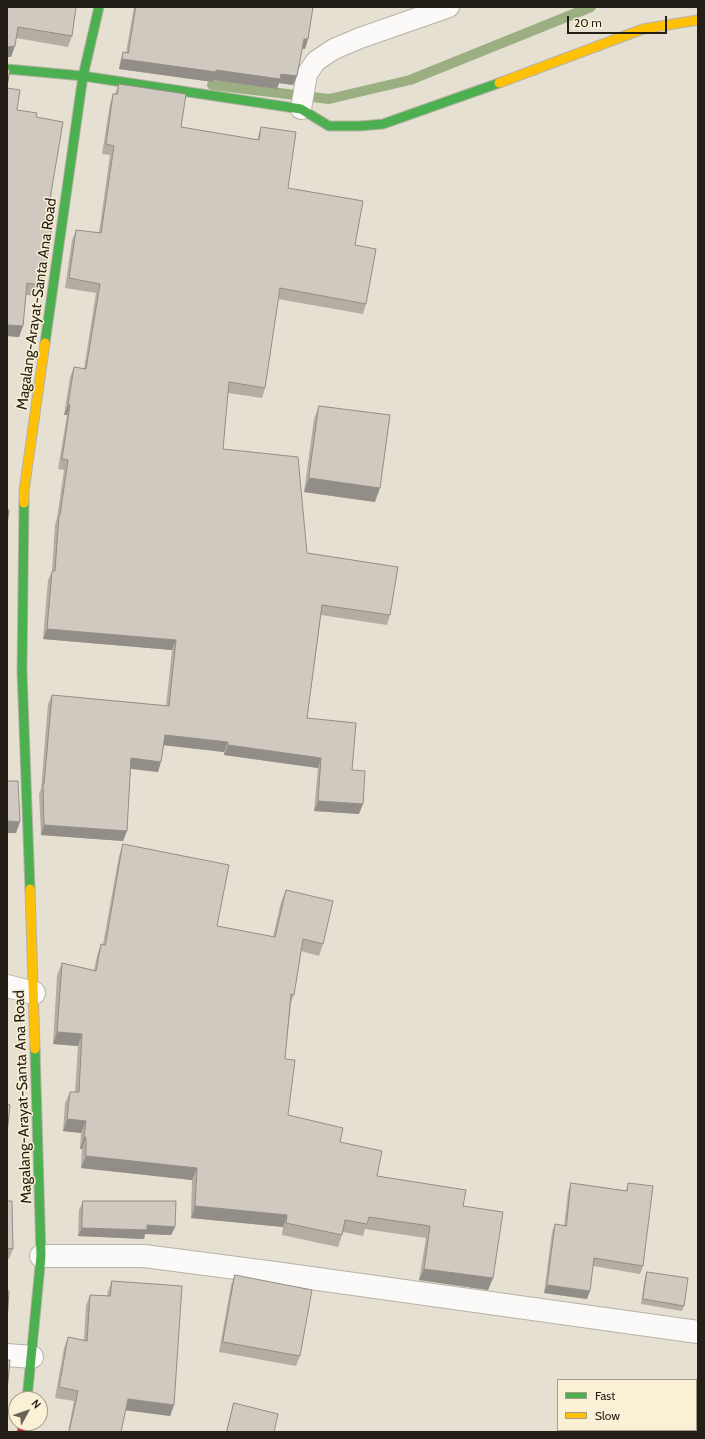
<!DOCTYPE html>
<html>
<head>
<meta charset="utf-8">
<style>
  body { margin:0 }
  #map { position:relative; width:705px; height:1439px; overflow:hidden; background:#e5e0d1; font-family:Cabin,sans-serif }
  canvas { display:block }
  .frame { position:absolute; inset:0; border:8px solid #231f16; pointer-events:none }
  .legend { position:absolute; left:557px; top:1379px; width:140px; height:52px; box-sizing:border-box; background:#faf0d6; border:1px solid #a49c89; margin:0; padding:5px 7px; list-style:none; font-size:12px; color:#231f16 }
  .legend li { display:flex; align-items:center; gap:8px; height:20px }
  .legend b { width:20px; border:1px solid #a49c89 }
  .north { position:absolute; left:8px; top:1391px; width:40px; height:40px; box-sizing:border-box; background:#faf0d6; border:1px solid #a49c89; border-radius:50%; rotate:50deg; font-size:11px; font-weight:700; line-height:16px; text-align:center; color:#231f16 }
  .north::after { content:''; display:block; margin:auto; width:14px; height:18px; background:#676357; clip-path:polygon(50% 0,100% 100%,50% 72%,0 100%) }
  .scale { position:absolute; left:567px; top:16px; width:100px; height:18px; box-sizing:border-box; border:2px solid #231f16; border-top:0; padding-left:5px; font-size:12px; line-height:14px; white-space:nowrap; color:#231f16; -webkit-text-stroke:3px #faf0d6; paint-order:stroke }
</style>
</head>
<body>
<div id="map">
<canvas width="705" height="1439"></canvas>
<div class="frame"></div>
<ul class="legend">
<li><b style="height:5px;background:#4caf50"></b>Fast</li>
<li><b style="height:5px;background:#ffc107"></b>Slow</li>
</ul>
<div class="north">N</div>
<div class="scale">20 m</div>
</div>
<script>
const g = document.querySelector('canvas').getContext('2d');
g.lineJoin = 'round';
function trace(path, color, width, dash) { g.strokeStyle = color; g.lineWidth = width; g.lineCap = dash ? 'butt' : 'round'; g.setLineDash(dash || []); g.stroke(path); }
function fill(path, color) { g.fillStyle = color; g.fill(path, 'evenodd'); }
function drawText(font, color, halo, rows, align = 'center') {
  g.font = font + ' Cabin,sans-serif'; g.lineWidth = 3; g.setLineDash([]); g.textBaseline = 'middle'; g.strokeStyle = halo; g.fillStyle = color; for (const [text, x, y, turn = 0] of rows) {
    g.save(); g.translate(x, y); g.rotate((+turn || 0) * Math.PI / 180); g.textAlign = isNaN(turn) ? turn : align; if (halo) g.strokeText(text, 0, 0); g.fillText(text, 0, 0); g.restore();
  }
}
trace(new Path2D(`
  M212,85L329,99L410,80L591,7`), '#9caf82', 10);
const lane = new Path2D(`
  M301,109L307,74L316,61L334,49L360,38L449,7`);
const street = new Path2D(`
  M7,986L34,993
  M41,1256H144L275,1273L698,1332
  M7,1355L32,1357`);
const fast = new Path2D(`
  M7,69L83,76L301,109L329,126H360L383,124L499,83
  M45,343L83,76L99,7
  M24,503L22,671L30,889
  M27,1399L41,1256L35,1049`);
const slow = new Path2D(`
  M499,83L643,29L698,20
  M24,503V491L45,343
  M30,889L35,1049`);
const jam = new Path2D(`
  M22,1432L23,1423`);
trace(lane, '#b6b2a7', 22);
trace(street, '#b6b2a7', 24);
trace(fast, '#b6b2a7', 11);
trace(slow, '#b6b2a7', 11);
trace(jam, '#b6b2a7', 11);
trace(lane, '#fbfaf8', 20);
trace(street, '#fbfaf8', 22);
trace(fast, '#4caf50', 9);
trace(slow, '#ffc107', 9);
trace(jam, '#c62828', 9);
fill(new Path2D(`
  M7,7L72,36L68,47L16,38L11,57H7Z
  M134,7H313L308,39L305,49L302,48L297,76L293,85L279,83L277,89L213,80V82L119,69L120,62L123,52L126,53Z
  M119,84L181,127L257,140L261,127L288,188L355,245L366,304L363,314L278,299L265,388L262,398L228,393L223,449L307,553L390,615L387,625L321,615L307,718L352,770L359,814L314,811L318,768L224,755V752L164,745L158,772L130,769L127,831L123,841L41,835L39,794L41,789L48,704L52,695L166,706L172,650L43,639L48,580L52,571L55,525L57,518L64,470L58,469L67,415H64L70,377L74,367L84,369L96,293L65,288L72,240L76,230L99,233L110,155L102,154L110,104L113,94H115Z
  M17,110L36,117L51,193L45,273L41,284H39L35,296L26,295L23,326L19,337L7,336Z
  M319,406L375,502L304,492L314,419Z
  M123,844L217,926L273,937L281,902L286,890L323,944L319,956L301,951L294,995L291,1003L285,1059L288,1115L340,1142L377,1176L463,1206L493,1278L488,1290L419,1280L426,1238L365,1229L363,1236L343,1232L338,1247L282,1235L283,1227L191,1218L192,1180L81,1168L82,1149H80L81,1133L63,1131L65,1103L70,1092H75L78,1046L53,1044L57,975L62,963L94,970L97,956L101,944H103L119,856Z
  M571,1183L626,1191L628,1183L643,1266L640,1274L593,1266L587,1299L544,1293L552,1232L555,1224L564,1226L568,1192Z
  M7,1201L13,1249L9,1259L7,1258Z
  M83,1201L175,1227L171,1235L145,1234L144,1239L78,1236L79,1210Z
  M647,1272L684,1306L682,1311L641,1304L645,1277Z
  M235,1275L300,1356L296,1366L219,1352L231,1285Z
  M112,1281L174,1405L170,1416L125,1410L121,1432H68L74,1401L55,1398L64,1348L68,1337L84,1340L86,1306L90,1295L107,1296L108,1291Z
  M234,1403L274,1432H226L231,1413Z`), '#b3ada4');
fill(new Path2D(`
  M304,39H308L305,49L300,48Z
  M15,46L11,57H7V47Z
  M122,59L216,70L281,74L297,76L293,85L279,83L277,89L213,80V82L119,69Z
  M8,325L23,326L19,337L7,336Z
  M68,405H70L67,415H64Z
  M309,478L380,488L375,502L304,492Z
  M47,629L176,640L172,650L43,639Z
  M165,735L228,742L224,752L162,745Z
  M228,745L321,758L318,768L224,755Z
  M131,758L161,762L158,772L127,768Z
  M318,801L363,804L359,814L314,811Z
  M8,821L20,822L16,833H7V825Z
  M44,825L127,831L123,841L41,835Z
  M57,1032L82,1034L78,1046L53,1044Z
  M67,1119L86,1121L81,1133L63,1131Z
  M84,1137H86L82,1149H80Z
  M86,1156L197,1168L192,1180L81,1168Z
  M195,1206L287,1215L283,1227L191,1218Z
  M147,1225L175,1227L171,1235L145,1234L144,1239L78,1236L82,1228Z
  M424,1269L493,1278L488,1290L419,1280Z
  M547,1285L590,1291L587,1299L544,1293Z
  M128,1399L174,1405L170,1416L124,1410Z`), '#928d86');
const building = new Path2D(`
  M7,7H76L72,36L18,27L15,46L7,47Z
  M136,7H313L308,39H304L297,76L281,74L280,79L216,70V72L122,59L123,52L128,53Z
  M7,69L10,70L7,87Z
  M119,84L186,94L181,127L259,140L261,127L296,132L288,188L363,201L355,245L376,249L366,304L280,288L265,388L229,382L223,449L298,457L307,553L398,567L390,615L322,605L307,718L356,723L352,770L365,771L363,804L318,801L321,758L228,745V742L165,735L161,762L131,758L127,831L44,825L43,784H44L52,695L169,706L176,640L47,629L52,571H55L59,515H60L68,460L62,459L70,405H68L74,367L86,369L100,284L69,278L76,230L101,233L114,146L106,144L113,94H117Z
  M7,88L20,90L17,110L37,113L36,117L63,122L51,193L49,224L52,225L45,273L41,272L39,285L27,283L23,326L8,325L7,342Z
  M319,406L390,415L380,488L309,478Z
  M7,510H9L7,526Z
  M7,781H18L20,822L8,821V828H7Z
  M123,844L229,865L217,926L275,937L286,890L333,901L323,944L303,939L294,995L291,994L285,1059L295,1060L288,1115L343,1128L340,1142L382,1151L377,1176L466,1190L463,1206L503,1212L493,1278L424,1269L430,1226L369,1217L367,1224L345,1220L342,1235L286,1223L287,1215L195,1206L197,1168L86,1156V1137H84L86,1121L67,1119L70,1092H79L82,1034L57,1032L62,963L96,971L101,944L105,945Z
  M7,1104L10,1105L7,1134Z
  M571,1183L627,1191L628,1183L653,1186L643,1266L594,1258L590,1291L547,1285L555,1224L566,1226Z
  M7,1201H12L13,1249L7,1248Z
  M83,1201H176L175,1227L147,1225V1230L82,1228Z
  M647,1272L688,1278L684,1306L643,1299Z
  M235,1275L312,1290L300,1356L223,1342Z
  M112,1281L182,1286L174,1405L128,1399L121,1432H69L78,1391L59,1387L68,1337L87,1341L90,1295L110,1296Z
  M7,1291H9L7,1323Z
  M7,1360H10L7,1391Z
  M234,1403L278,1414L274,1432H227Z`);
fill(building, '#d0c9bf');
trace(building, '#928d86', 1);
drawText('15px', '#231f16', '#faf0d6', [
  ["Magalang-Arayat-Santa Ana Road",37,304,-82],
  ["Magalang-Arayat-Santa Ana Road",23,1097,-92]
]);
</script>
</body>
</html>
